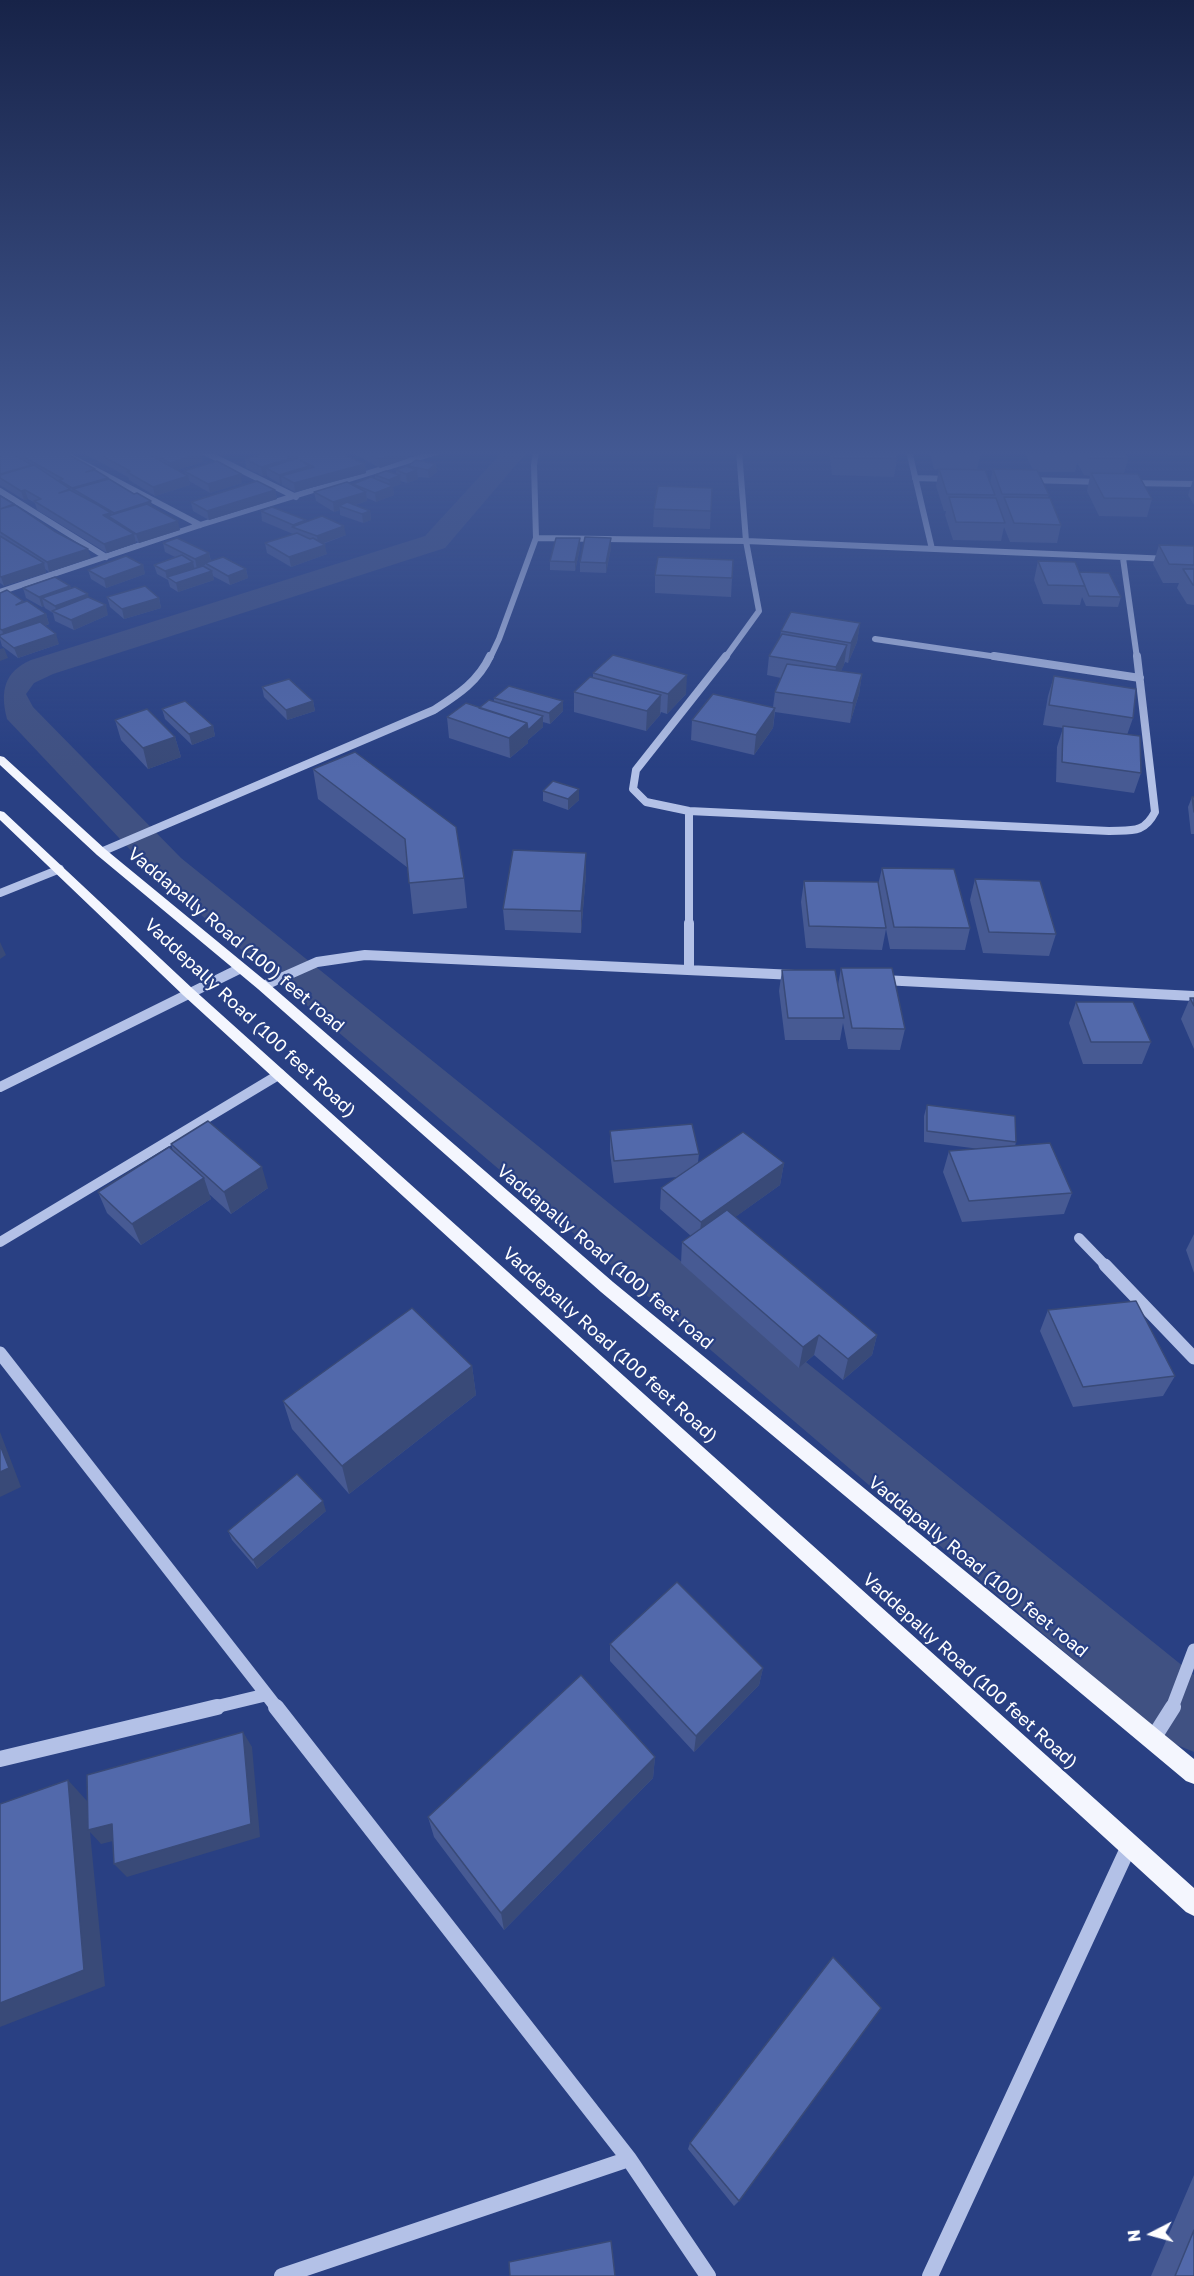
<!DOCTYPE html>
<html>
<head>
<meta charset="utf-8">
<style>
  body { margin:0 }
  #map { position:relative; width:1194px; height:2276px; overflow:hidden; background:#294083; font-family:"Golos Text",sans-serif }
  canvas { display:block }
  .north { position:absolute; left:1122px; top:2204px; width:60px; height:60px; -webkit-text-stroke:4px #294083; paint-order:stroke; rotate:264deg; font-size:16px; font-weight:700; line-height:24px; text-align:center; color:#fff }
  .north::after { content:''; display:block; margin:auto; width:21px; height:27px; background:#fff; clip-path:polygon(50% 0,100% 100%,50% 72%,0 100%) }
</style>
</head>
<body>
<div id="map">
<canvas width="1194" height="2276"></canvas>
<div class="north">N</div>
</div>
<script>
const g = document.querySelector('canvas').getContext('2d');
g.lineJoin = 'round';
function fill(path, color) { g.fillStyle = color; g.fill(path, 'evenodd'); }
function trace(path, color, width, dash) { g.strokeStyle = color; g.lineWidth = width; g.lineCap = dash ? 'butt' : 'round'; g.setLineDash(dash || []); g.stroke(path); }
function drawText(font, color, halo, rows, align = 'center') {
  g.font = font + ' "Golos Text",sans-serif'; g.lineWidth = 4.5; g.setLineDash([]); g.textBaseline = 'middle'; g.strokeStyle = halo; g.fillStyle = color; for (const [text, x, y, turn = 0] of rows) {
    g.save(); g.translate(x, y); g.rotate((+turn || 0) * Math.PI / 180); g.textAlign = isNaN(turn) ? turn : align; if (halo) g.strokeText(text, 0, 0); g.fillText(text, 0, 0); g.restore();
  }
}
fill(new Path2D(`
  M503,451H528L445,548L53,674L34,683L26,694L33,707L181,858L1194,1675V1752L1170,1742L153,874L7,719C0,691 4,672 31,660L425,536Z`), '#405182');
trace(new Path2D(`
  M59,451L200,525
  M202,451L296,497
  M909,451L932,549
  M915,478L951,479
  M1029,480L1101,482
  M1128,483L1194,484
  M0,491L106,557
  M536,538L746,541L1194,560
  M1123,558L1137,658
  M0,592L200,525L440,451
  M875,639L1004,658
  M490,658L499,639L536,538L534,465L536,451
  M725,658L759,611L746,541L739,451`), '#b3c1e7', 6);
trace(new Path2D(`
  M726,656L636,770L633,789L646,802L689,811L1109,831C1131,830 1144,834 1155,812L1137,656
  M994,656L1140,678
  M689,811V924
  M101,852L434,710C457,695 478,682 490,656
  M0,893L60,869`), '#b3c1e7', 8);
trace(new Path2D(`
  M689,923V970
  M883,980L1194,996
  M263,986L317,962L365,955L795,975
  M0,1087L241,968
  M1079,1238L1107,1267
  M0,1242L280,1074`), '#b3c1e7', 10);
trace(new Path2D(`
  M1105,1265L1194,1358
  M0,1353L277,1708
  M211,1708L265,1695
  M1172,1708L1194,1650`), '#b3c1e7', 13);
trace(new Path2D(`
  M276,1707L629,2159L708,2276
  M1154,1737L1173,1707
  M0,1759L217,1707
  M282,2276L629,2159
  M930,2276L1130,1844`), '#b3c1e7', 16);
fill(new Path2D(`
  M0,756L4,757L105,849L268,983L613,1282L1194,1759V1784L1186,1781L601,1292L258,989L97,855L0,765Z
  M0,811L4,812L193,989L1194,1888V1916L1186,1912L183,995L0,820Z`), '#f4f6fe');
fill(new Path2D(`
  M0,451H62L95,469V470L152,507L180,530L139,543L136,541V543L107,553L37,510L35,503L28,499L24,500L0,485Z
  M79,451H196L203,462L177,470L185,475L184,471L242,483L210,493L189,481L190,485L155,496L129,480L128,477Z
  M213,451H234L221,455Z
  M269,451H335L365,464L366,473L295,492L282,485V483L280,484L267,476V475L263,476L246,468L245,459L271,452Z
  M355,451H429L412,457L409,455V458L380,468L356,455Z
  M831,451H895L897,459L894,477L832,475L830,458Z
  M929,451H980L981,453L977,470L990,483L993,469L1033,470L1024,451H1161L1160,454L1125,453L1128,459L1124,474L1152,499L1147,517L1099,516L1087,491L1090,476L1084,475L1077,463L1075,472H1038L1049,495L1048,498L1061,525L1057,543L1010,542L1004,527L1001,541L953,540L945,515L946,511H944L936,486L939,469H934Z
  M1164,451H1194V455H1167Z
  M436,464L437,472L429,478L418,477V479L407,483L400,481L401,484L393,487L394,495L376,502L367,498V501L355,505L370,511L371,520L363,523L340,515V510L334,512L316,501L314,492L353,485V484L375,479V475L396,474V470L408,467Z
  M1194,477V505L1188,495Z
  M712,488L710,529L653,527L654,509Z
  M275,490L277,499L209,520L193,511L191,502Z
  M0,496L14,505L91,558L49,572L45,569L46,573L4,586L0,583Z
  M261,511L306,522L346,535L323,544L327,554L291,567L267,553L265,543L293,534L262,521Z
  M611,538V548L606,573L580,572V562Z
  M163,543L209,553L211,561L246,569L248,578L230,585L213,576L214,580L178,592L170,587L168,580L157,574L154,565L175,557L165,552Z
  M1159,545L1194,546V605L1187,604L1177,588L1179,583H1163L1153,564Z
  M580,548L575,571L550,570V561Z
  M733,560L731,597L655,593V575Z
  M1038,561L1079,572L1121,597L1118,607L1086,606L1082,597L1080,605L1043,604L1034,580Z
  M143,565L145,574L106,588L91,579L88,570Z
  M70,586L71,588L88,594V597L108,615L74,630L55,621L53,613L45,608L44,606L42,607L26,598L23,588Z
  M0,593L24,602L46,614L49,624L45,626L59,644L18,658L2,646L0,639Z
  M107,597L159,598L161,608L124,619L110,607Z
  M860,623L857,642L848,663L845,662L841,671L862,674L859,694L850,723L775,712L773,728L754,755L691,740L692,720L773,707L775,692L781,678L767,675L769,656L780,637L781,631Z
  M593,673L686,694L667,714L661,712L660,715L646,731L574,712V692L593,678Z
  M1054,676L1133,718L1127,735L1141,773L1134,793L1056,782L1057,747L1063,728L1043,725L1048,696Z
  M262,687L313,701L315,711L287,720L264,697Z
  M494,698L563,711L550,724L543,722V727L528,740V743L510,758L449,738L447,717L479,708L494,702Z
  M162,709L213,726L215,736L192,745L165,719Z
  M115,720L175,737L181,757L148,769L121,740Z
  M313,769L464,878L467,908L413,914L408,868L318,799Z
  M579,789V800L568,810L543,801V791Z
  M1192,797H1194V834H1191L1188,807Z
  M586,853V874L581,933L505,930L503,909Z
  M882,868L970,928L965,950L890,949L886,929L882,950L806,948L801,902L804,881L878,885Z
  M975,879L1056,934L1049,956L983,953L970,900Z
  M841,968L905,1029L900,1050L848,1049L843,1023L840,1040H785L779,991L782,970L838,985Z
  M1190,998H1194V1049L1181,1019Z
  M1076,1002L1151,1042L1142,1064H1083L1069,1023Z
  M927,1105L1016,1142L1015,1146L1072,1193L1064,1214L962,1222L943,1172L949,1151L980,1149L924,1142V1116Z
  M610,1131L699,1154L698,1162L784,1163L780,1185L735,1217L877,1335L872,1355L843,1380L814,1355L799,1368L681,1263L682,1242L691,1236L660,1209L661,1188L677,1177L614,1183L610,1153Z
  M171,1144L268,1188L231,1214L209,1194L211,1199L141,1245L107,1213L98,1192L173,1151Z
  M1194,1234V1273L1186,1250Z
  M1048,1310L1175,1376L1163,1396L1073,1407L1040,1331Z
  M472,1366L476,1395L349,1494L292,1429L283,1401Z
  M326,1511L257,1569L232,1540L228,1531Z
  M610,1644L763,1668L759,1685L694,1752L610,1661Z
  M655,1757L653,1778L504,1930L434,1837L428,1817Z
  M690,2143L739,2201L734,2206L688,2149Z
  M1194,2175V2276H1151Z`), '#475a93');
fill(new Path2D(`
  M220,451H234L221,455Z
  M403,451H408L409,458L380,468L379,459Z
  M411,451H429L412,457Z
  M201,453L203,462L172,471L170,463Z
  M292,458L294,467L266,468L267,475L263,476L261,467Z
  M365,464L366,473L295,492L294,483Z
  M436,464L437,472L429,478L428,470Z
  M32,465L34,473L0,478V474Z
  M309,466L310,475L281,476L282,483L280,484L279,475Z
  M417,470L418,479L407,483L406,474Z
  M241,474L242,483L210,493L208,484Z
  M400,475L401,484L393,487L394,495L376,502L375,493L390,488L389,480Z
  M188,476L190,485L155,496L153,487Z
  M108,478L110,487L73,489L75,497L72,488Z
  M25,490L28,499L24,500L21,491Z
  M275,490L277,499L209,520L207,511Z
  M366,492L367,501L345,508L339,506L340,510L334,512L333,502Z
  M151,501L153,510L117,522L114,513Z
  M370,511L371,520L363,523L362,514Z
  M111,513L113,519L108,516L110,523L103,515Z
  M178,521L180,530L139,543L136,534Z
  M344,526L346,535L318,545L317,536Z
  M134,534L136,543L107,553L104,544Z
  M580,538V548L575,571V562Z
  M611,538V548L606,573V563Z
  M325,545L327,554L291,567L289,557Z
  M88,549L91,558L49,572L47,562Z
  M209,553L211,563H205V565L197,569L195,559Z
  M193,562L195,571L167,577L168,581L165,571Z
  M44,563L46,573L4,586L1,577Z
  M143,565L145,574L106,588L104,579Z
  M246,569L248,578L230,585L228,576Z
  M212,571L214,580L178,592L176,583Z
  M70,586L73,596L42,598L44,606L42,607L39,597Z
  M88,594L90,604L57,614L55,606Z
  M159,598L161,608L124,619L122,609Z
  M106,605L108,615L74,630L71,620Z
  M46,614L49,624L5,640L2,630Z
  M860,623L857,642L848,663L851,643Z
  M56,634L59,644L18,658L14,648Z
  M847,645L844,665L833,687L836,667Z
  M4,648L8,658L0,661V649Z
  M862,674L859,694L850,723L853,703Z
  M687,675L686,694L667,714L668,694Z
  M661,695L660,715L646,731L647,711Z
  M313,701L315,711L287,720L286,710Z
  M563,701V711L550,724L549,713Z
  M775,708L773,728L754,755L756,735Z
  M543,716V727L528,740V743L510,758L509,738L527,723Z
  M213,726L215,736L192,745L189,734Z
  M175,737L181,757L148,769L143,748Z
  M579,789V800L568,810V799Z
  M586,853V874L581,933V911Z
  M0,942L6,955L0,959Z
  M784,1163L780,1185L699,1243L701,1222Z
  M262,1167L268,1188L231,1214L224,1192Z
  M204,1178L211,1199L141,1245L132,1224Z
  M819,1335L814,1355L799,1368L803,1347Z
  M877,1335L872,1355L843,1380L848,1359Z
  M472,1366L476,1395L349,1494L342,1466Z
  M0,1432L21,1487L0,1497Z
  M323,1501L326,1511L257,1569L253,1560Z
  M763,1668L759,1685L694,1752L696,1736Z
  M243,1732L252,1747L260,1837L127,1877L114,1864Z
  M655,1757L653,1778L504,1930L501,1913Z
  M68,1780L87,1801L112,1824L125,1838L101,1844L90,1832L105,1986L0,2027V2003Z`), '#394a78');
const building = new Path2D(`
  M0,451H7L32,465L0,474Z
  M13,451H62L95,469L86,472L95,470L108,478L72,488L59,480L63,479Z
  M93,451H143L188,476L153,487L127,472L130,471Z
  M148,451H196L201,453L170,463Z
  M274,451H277L292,458L261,467L245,459Z
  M282,451H335L365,464L294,483L281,476L314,467L300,460L309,466L279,475L266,468L298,458Z
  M364,451H403L379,459Z
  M833,451H895L897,459L834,458Z
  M937,451H980L981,453L937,452Z
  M1036,451H1077L1079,455L1037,454Z
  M1084,451H1124L1128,459L1088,458Z
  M416,460L436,464L428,470L408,466Z
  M217,461L241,474L208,484L184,471Z
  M34,465L70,489L59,493L70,490L98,505L111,513L103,515L134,534L104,544L34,501L41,499L25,490L21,491L0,478V475Z
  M406,466L417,470L406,474L396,470Z
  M939,469L985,470L995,495L947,494Z
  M993,469L1037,470L1049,495L1002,494Z
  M386,471L400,475L389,480L375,475Z
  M1091,473L1138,474L1152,499L1104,498Z
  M371,477L393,486L375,493L353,484Z
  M109,479L134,494L137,493L151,501L114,513L73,489Z
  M257,481L275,490L207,511L191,502Z
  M347,482L366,492L333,502L314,492Z
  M658,486L712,488L711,511L654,509Z
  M0,496L14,504L0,509L15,505L54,531L88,549L47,562L0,532Z
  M949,497L996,498L1005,523L956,522Z
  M1004,497L1050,498L1061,525L1014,523Z
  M347,502L370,511L362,514L339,506Z
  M147,504L178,521L136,534L108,516Z
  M272,507L306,520L293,525L261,511Z
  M322,516L344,526L317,536L292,527Z
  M297,533L310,539L313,538L325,545L289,557L265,543Z
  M0,536L44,563L1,577L0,576Z
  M585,537L611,538L606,563L580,562Z
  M177,538L209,553L195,559L163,543Z
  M556,538H580L575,562L550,561Z
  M1159,545L1194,546V565L1169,564Z
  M182,555L193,562L165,571L154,565Z
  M126,556L143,565L104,579L88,570Z
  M223,557L246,569L228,576L205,563Z
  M658,557L733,560L732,578L655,575Z
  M1038,561L1075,562L1085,586L1048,585Z
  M203,566L212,571L176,583L167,577Z
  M1183,569H1194V585H1193Z
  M1079,572L1109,573L1121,597L1089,596Z
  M55,577L70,586L39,597L23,588Z
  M145,586L159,598L122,609L107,597Z
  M75,587L88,594L55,606L42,598Z
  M7,590L23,601L16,605L27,601L46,614L2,630L0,629V593Z
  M88,597L106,605L71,620L52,611Z
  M791,612L860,623L851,643L781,631Z
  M40,622L56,634L14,648L0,637V635Z
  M782,634L847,645L836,667L769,656Z
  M613,655L687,675L668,694L593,673Z
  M787,664L862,674L853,703L775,692Z
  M1054,676L1136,689L1133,718L1049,705Z
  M590,677L661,695L647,711L574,692Z
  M289,679L313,701L286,710L262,687Z
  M509,686L563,701L549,713L494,698Z
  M713,694L775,708L756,735L692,720Z
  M489,700L543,716L528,730L527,723L479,708Z
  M185,701L213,726L189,734L162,709Z
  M466,703L527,723L509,738L447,717Z
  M147,709L175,737L143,748L115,720Z
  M1063,726L1140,736L1141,773L1062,762Z
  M355,752L456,827L464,878L409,883L405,839L313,769Z
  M553,781L579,789L568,799L543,791Z
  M1192,797H1194V812Z
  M513,850L586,853L581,911L503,909Z
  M882,868L954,869L970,928L894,927Z
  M975,879L1040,881L1056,934L989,932Z
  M804,881L878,882L886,928L809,926Z
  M841,968H892L905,1029L852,1028Z
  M782,970H835L844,1018H788Z
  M1190,998H1194V1006Z
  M1076,1002H1133L1151,1042H1091Z
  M927,1105L1015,1116L1016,1142L927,1131Z
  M208,1121L262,1167L224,1192L171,1144Z
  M692,1124L699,1154L614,1161L610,1131Z
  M743,1132L784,1163L701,1222L661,1188Z
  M1050,1143L1072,1193L969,1201L949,1151Z
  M169,1147L204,1178L132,1224L98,1192Z
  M727,1210L877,1335L848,1359L819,1335L803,1347L682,1242Z
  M1136,1301L1175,1376L1083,1387L1048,1310Z
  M412,1308L472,1366L342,1466L283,1401Z
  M0,1445L9,1468L0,1472Z
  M297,1474L323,1501L253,1560L228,1531Z
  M677,1582L763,1668L696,1736L610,1644Z
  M581,1675L655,1757L501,1913L428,1817Z
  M243,1732L251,1824L114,1864L112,1824L88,1830L87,1775Z
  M68,1780L84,1970L0,2003V1804Z
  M833,1957L881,2008L739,2201L690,2143Z
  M1194,2230V2276H1175Z
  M611,2241L615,2276H510L509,2262Z`);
fill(building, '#5269ab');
trace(building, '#394a78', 1.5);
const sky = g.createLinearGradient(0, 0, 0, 769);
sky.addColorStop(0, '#172348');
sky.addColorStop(0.59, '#435993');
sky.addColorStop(1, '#43599300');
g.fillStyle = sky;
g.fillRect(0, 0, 1194, 769);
drawText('18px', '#fff', '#294083', [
  ["Vaddapally Road (100) feet road",236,940,40],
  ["Vaddepally Road (100 feet Road)",250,1018,43],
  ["Vaddapally Road (100) feet road",605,1257,40],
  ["Vaddepally Road (100 feet Road)",610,1345,42],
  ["Vaddapally Road (100) feet road",978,1567,39],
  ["Vaddepally Road (100 feet Road)",970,1671,42]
]);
</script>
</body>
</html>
